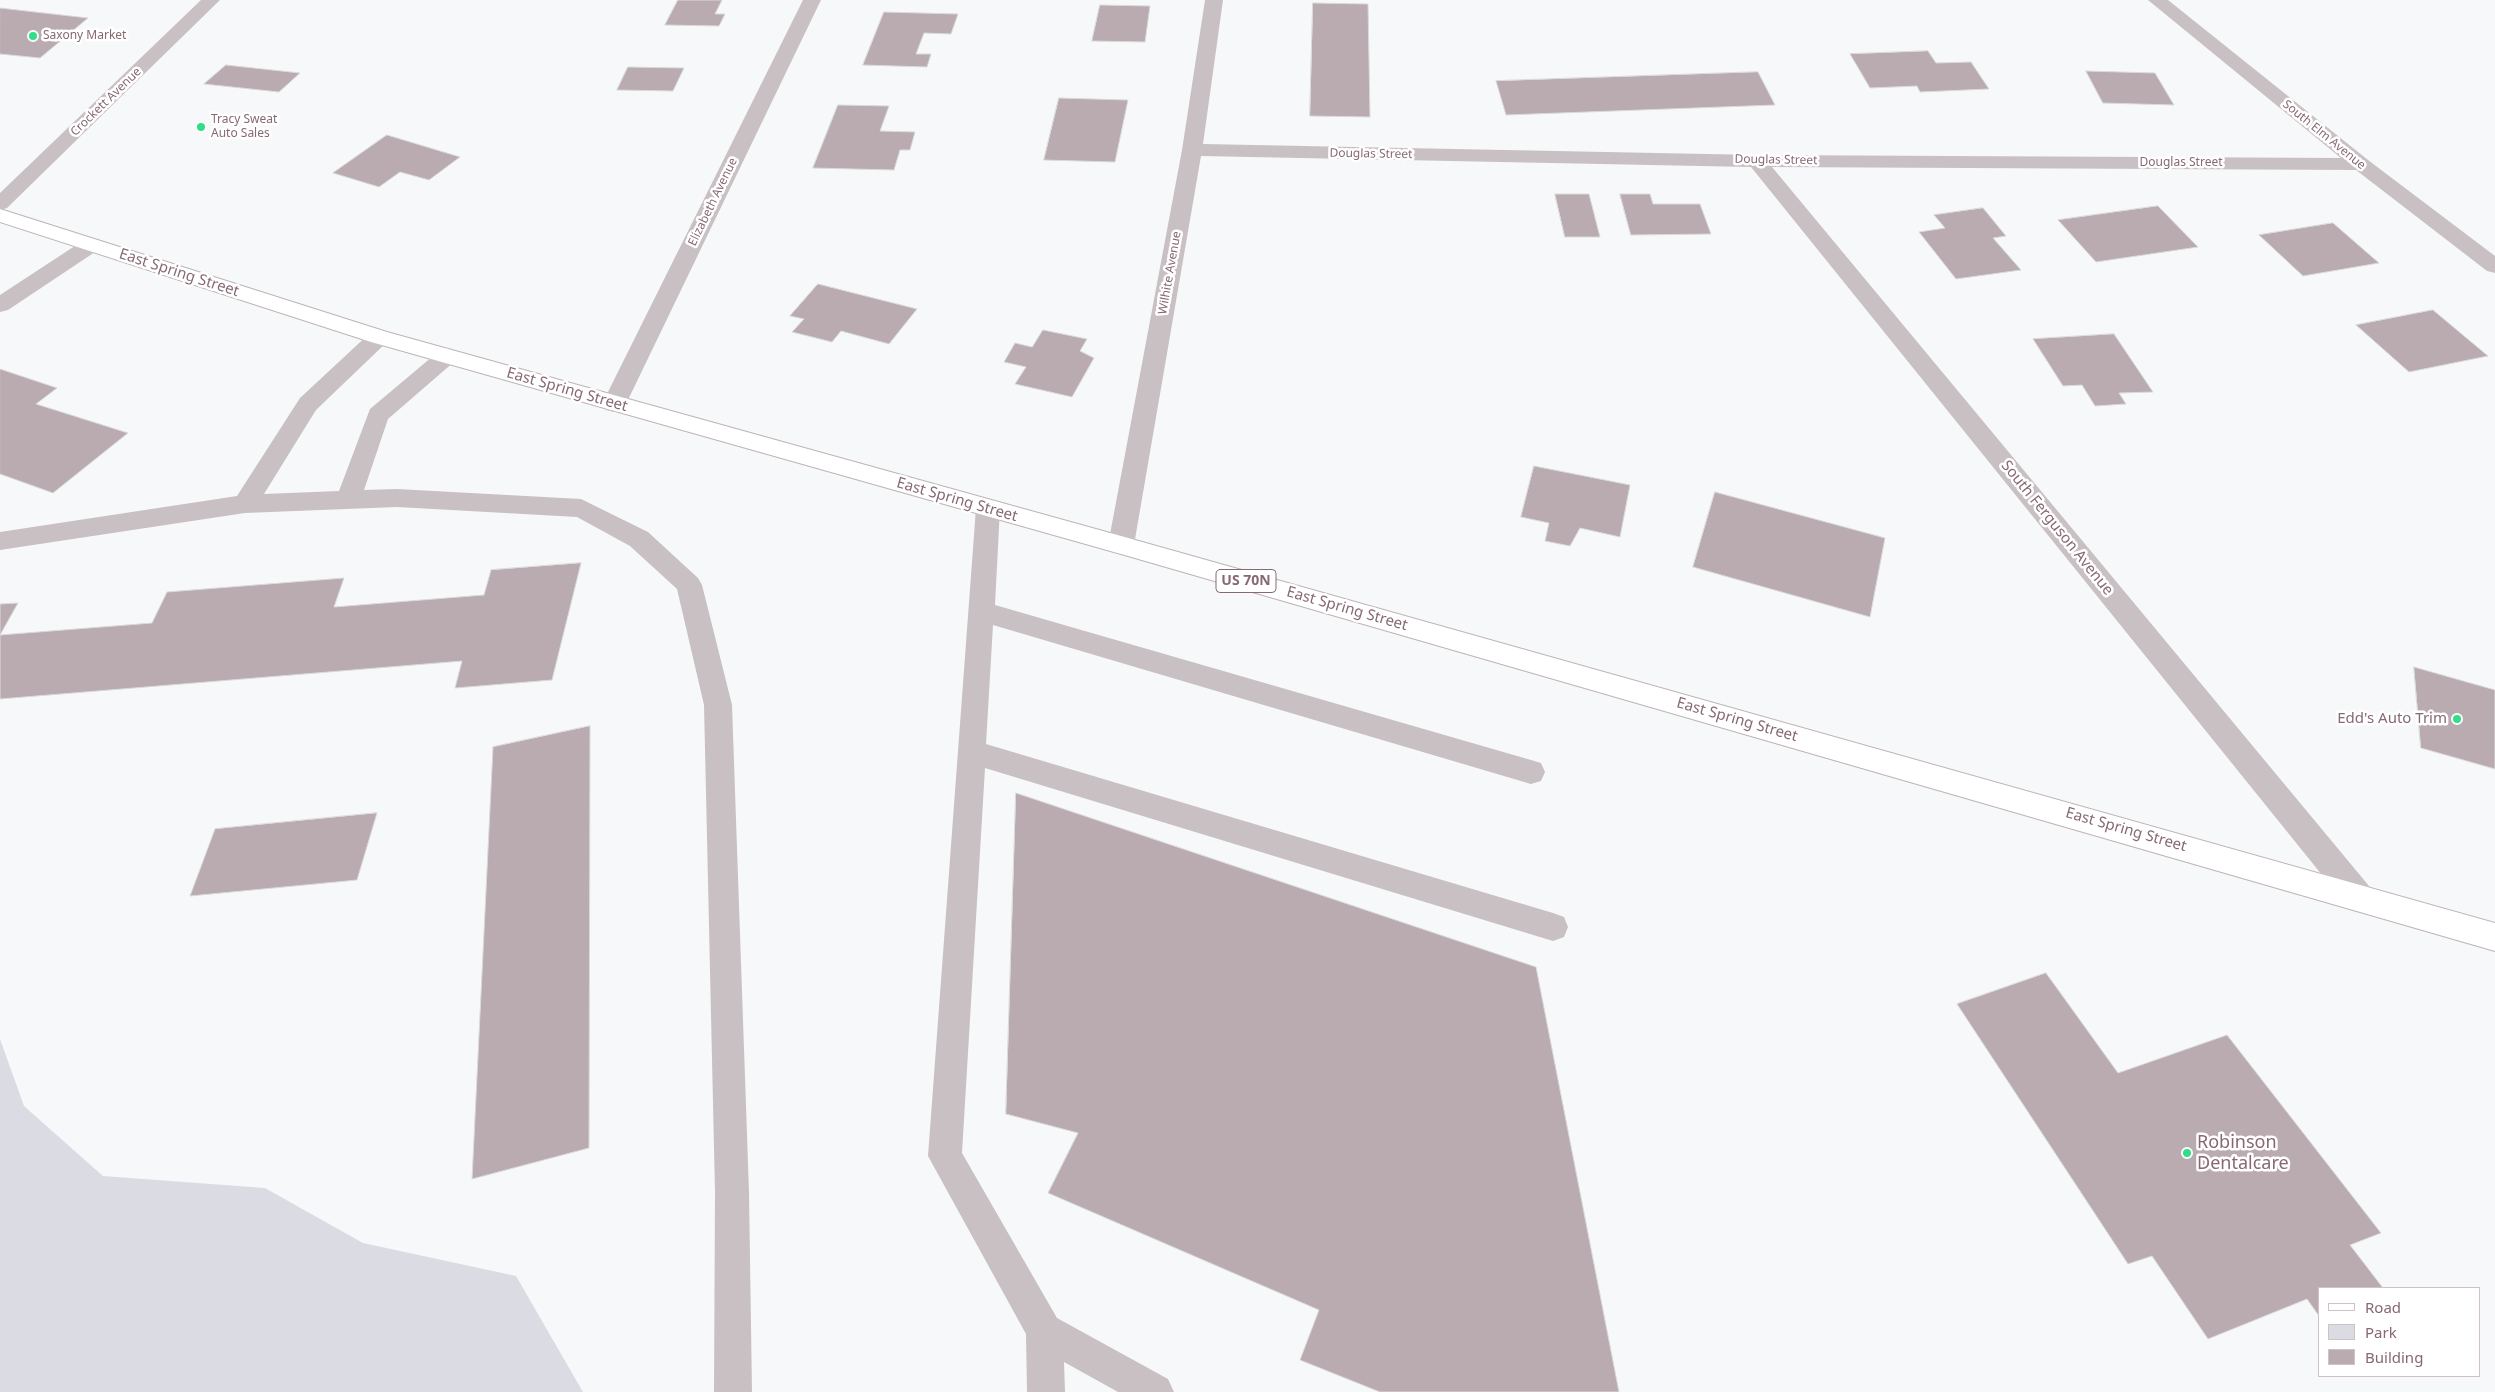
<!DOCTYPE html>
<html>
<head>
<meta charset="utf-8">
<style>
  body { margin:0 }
  #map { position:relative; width:2495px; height:1392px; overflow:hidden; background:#f7f8f9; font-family:"Noto Sans",sans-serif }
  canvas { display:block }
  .legend { position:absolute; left:2318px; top:1287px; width:162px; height:90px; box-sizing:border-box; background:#fff; border:1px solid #cfc3c7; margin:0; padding:6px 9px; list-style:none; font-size:15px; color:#876972 }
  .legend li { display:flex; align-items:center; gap:10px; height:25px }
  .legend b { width:25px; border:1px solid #cfc3c7 }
</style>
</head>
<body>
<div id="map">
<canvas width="2495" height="1392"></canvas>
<ul class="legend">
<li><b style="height:6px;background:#fff"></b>Road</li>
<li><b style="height:14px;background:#dbdce3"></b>Park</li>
<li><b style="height:14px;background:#b9abb0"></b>Building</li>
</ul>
</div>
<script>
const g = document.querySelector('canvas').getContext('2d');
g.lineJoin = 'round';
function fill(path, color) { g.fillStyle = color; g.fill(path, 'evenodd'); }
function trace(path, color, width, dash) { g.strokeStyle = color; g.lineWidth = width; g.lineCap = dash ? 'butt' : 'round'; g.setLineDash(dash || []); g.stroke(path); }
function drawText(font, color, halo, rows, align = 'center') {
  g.font = font + ' "Noto Sans",sans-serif'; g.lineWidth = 5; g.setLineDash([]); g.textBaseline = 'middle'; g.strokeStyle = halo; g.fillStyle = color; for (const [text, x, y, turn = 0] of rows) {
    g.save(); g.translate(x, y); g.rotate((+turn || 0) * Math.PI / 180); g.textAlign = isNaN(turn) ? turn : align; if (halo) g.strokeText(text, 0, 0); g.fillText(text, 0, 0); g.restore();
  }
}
fill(new Path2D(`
  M0,1039L24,1106L103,1176L265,1188L363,1243L516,1276L583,1392H0Z`), '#dbdce3');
const building = new Path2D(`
  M678,0H722L715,14H725L719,26L665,25Z
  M1313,3L1368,4L1370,117L1310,116Z
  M1100,5L1150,6L1145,42L1092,41Z
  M0,8L88,18L40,58L0,54Z
  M884,12L958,14L951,34L924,33L916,54H931L927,67L863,65Z
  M1928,51L1936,63L1971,62L1989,89L1920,92L1917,86L1870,88L1850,54Z
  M226,65L300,73L279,92L204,84Z
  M628,67L684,68L673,91L617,90Z
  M2086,71L2155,73L2174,105L2103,103Z
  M1758,72L1775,105L1506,115L1496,81Z
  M1059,98L1128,100L1115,162L1044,160Z
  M838,105L889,106L880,131L915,132L910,150H900L894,170L813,168Z
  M387,135L460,157L429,180L400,172L379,187L333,173Z
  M1555,194H1589L1600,237H1565Z
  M1620,194H1650L1653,204H1700L1711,234L1631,235Z
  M2158,206L2198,247L2096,262L2058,220Z
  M1983,208L2006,236L1993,238L2021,270L1956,279L1919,232L1945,228L1934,215Z
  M2333,223L2379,263L2303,276L2259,235Z
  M818,284L917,309L889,344L841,331L832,342L792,332L804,319L790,316Z
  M2433,310L2488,356L2409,372L2356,325Z
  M1043,330L1087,339L1080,351L1094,358L1072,397L1015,384L1026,367L1004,362L1015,343L1032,347Z
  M2114,334L2153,392L2119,393L2126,404L2095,406L2082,385L2063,386L2033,339Z
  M0,369L57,388L36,404L128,433L53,493L0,474Z
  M1534,466L1630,485L1620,537L1580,528L1570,546L1545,541L1549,523L1521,517Z
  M1715,492L1885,538L1870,617L1693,567Z
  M581,563L552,680L455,688L462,661L0,699V604L18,603L0,635L152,623L167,592L344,578L334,607L484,595L491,570Z
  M2414,667L2495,690V769L2421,748Z
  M590,726L589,1148L472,1179L493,747Z
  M1016,793L1536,967L1619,1392H1380L1300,1360L1319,1310L1048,1193L1078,1133L1006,1114Z
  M377,813L357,880L190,896L215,829Z
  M2046,973L2118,1073L2227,1035L2381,1233L2350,1245L2383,1288H2319V1316L2307,1299L2208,1339L2152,1256L2128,1264L1957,1004Z`);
fill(building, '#b9abb0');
trace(building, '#d9dadb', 1);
const major = new Path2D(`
  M0,209L387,332L1121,536L2495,923V951L1121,554L371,342L0,222Z`);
trace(major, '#bdb4b7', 2);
fill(new Path2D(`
  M201,0H220L7,208L0,210V193Z
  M803,0H821L626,404L622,410L614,412L606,410L602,404Z
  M1205,0H1223L1203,144L1757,155L2341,158L2148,0H2168L2368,160L2495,256V273L2487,271L2356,170L1772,167L2369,886L2373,896L2369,906L2358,910L2347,906L1751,167L1201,156L1134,545L1130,552L1121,554L1112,552L1108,545L1182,150Z
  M91,239L98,240L102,245L98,250L8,310L0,312V295L84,240Z
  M379,330L387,332L390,337L387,342L316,410L264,494L339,491L370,409L439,351L447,348L455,351L458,356L455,361L388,419L364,490L397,489L581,499L648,532L698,578L702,585L732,705L749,1192L752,1392H714L715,1192L704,705L677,589L630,546L577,517L397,507L245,513L0,550V532L237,496L300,398L371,332Z
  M988,499L997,502L1000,508L995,605L1531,760L1541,763L1545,772L1541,781L1531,784L993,625L986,744L1553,913L1564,917L1568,927L1564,937L1553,941L985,768L962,1153L1057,1318L1168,1379L1174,1392H1118L1064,1362L1065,1392H1027L1026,1334L928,1156L976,508L979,502Z`), '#c9c0c3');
fill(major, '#fff');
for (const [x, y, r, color] of [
  [33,36,5,"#32de85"],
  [201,127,5,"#32de85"],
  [2457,719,5,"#32de85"],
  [2187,1153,5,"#32de85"]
]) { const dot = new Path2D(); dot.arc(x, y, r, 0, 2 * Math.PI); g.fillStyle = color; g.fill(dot); trace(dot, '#fff', 2); }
drawText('12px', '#876972', '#fff', [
  ["Saxony Market",43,36],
  ["Tracy Sweat",211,120],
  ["Auto Sales",211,134]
], 'left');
drawText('12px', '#876972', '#fff', [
  ["Crockett Avenue",106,102,-44],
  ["South Elm Avenue",2324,135,39],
  ["Douglas Street",1371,154,1],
  ["Douglas Street",1776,160,1],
  ["Douglas Street",2181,163],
  ["Elizabeth Avenue",713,202,-64],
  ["Wilhite Avenue",1170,273,-80]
]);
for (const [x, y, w] of [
  [1246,581,60]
]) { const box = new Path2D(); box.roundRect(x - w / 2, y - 11.5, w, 23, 4); g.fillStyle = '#fff'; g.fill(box); trace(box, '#876972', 1); }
drawText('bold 14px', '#876972', null, [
  ["US 70N",1246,581]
]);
drawText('15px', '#876972', '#fff', [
  ["East Spring Street",179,273,18],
  ["East Spring Street",567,390,16],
  ["East Spring Street",957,500,16],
  ["South Ferguson Avenue",2057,528,51],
  ["East Spring Street",1347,609,16],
  ["East Spring Street",1737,720,16],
  ["East Spring Street",2126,830,16]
]);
drawText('15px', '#876972', '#fff', [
  ["Edd's Auto Trim",2447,719]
], 'right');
drawText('18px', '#876972', '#fff', [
  ["Robinson",2197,1143],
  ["Dentalcare",2197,1164]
], 'left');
</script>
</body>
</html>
